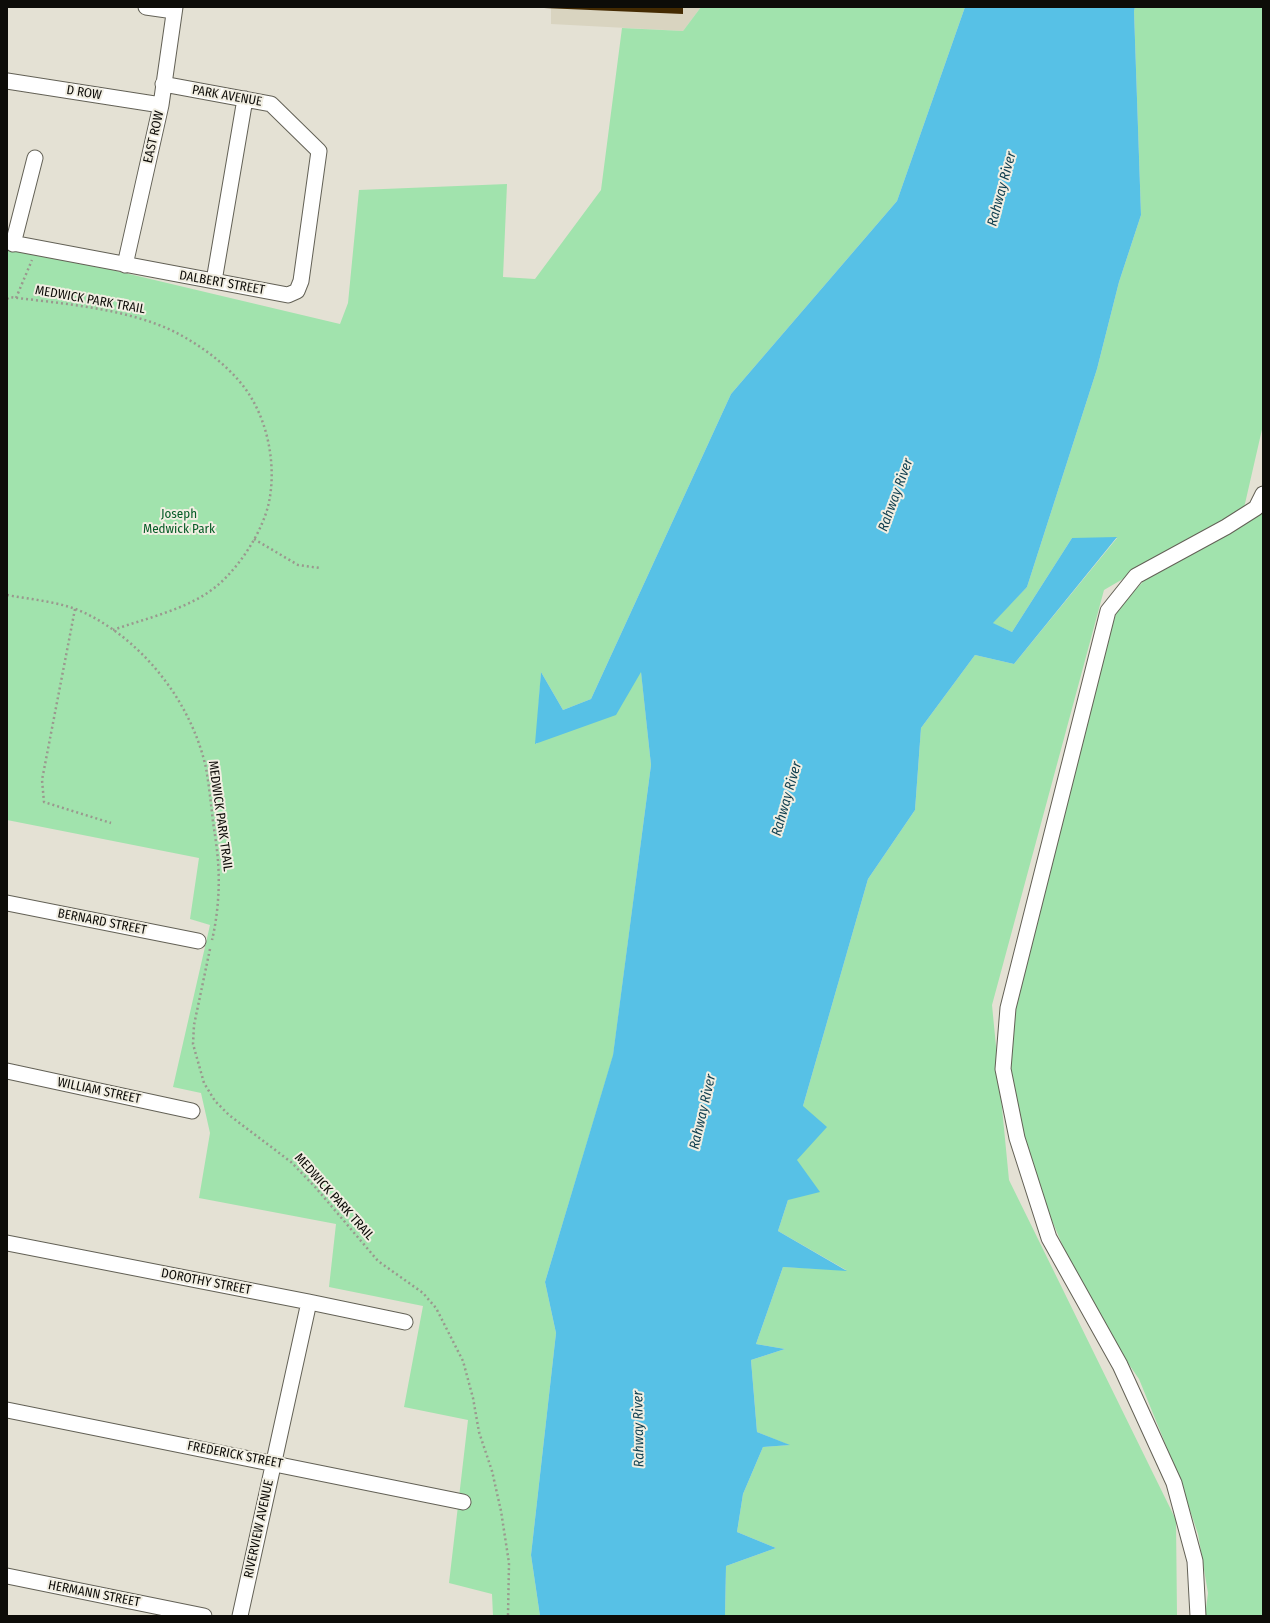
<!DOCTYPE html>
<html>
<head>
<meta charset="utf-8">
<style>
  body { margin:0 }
  #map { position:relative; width:1270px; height:1623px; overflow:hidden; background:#e4e1d4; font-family:"Fira Sans Condensed",sans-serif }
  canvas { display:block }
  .frame { position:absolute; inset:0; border:8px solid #0d0c08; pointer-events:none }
</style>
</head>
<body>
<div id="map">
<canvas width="1270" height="1623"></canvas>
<div class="frame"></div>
</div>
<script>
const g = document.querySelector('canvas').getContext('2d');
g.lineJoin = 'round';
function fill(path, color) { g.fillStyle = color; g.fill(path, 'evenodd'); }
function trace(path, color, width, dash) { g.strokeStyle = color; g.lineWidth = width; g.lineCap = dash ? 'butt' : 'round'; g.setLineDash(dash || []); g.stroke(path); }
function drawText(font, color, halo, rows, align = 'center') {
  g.font = font + ' "Fira Sans Condensed",sans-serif'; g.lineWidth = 4; g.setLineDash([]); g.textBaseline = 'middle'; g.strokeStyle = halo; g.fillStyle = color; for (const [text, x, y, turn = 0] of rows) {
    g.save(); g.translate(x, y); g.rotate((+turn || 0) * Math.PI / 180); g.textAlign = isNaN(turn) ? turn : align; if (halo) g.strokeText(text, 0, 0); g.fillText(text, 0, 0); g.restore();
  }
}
fill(new Path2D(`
  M551,7H701L683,31L551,24Z`), '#d9d4c0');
fill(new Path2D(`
  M701,7H965L897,201L731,394L591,699L563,710L541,672L536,744L641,671L651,765L613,1056L545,1282L556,1333L531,1555L540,1616H493L492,1594L449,1583L468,1420L404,1407L423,1306L329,1287L336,1224L199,1198L210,1133L201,1093L173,1087L210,925L190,919L199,858L7,820V245L340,324L348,303L359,190L507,184L503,277L535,279L601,190L622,28L683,31Z
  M1135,7H1263V425L1244,508L1104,590L992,1005L1009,1180L1176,1520L1177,1616H725L726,1566L776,1548L737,1532L743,1494L763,1447L789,1445L757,1432L751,1360L785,1349L756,1344L783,1267L846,1270L778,1231L788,1200L797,1160L803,1106L868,879L915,810L921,728L975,655L1014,664L1117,538H1072L1012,632L992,623L1027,587L1097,369L1119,282L1141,215L1134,11Z
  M1263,504V1616H1205L1208,1593L1198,1534L1178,1475L1139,1379L1089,1307L1038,1188L1018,1124L1005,1059L1015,988L1102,657L1118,608L1158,566L1199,543L1255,518Z`), '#a1e3ad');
fill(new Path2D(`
  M965,7H1135L1134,11L1141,215L1119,282L1097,369L1027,587L993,623L1012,632L1072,538L1117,537L1014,664L975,655L921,728L915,810L868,879L803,1106L827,1127L797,1160L820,1192L788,1200L778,1231L847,1271L783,1267L756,1344L785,1349L751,1360L757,1432L790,1445L763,1447L743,1494L737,1532L776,1548L726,1566L725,1616H540L531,1555L556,1333L545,1282L613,1055L651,765L641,672L616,715L535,744L541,672L563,710L591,699L731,394L897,201Z`), '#57c1e6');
fill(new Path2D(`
  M544,7H683V14L544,8Z`), '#442a01');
const minor = new Path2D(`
  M146,7L174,11
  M7,81L161,105
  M7,242L288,295L297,291L301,281L319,151L271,104L163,84
  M13,244L35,158
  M125,265L161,105L175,7
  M214,281L245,99
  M7,903L198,941
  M7,1071L192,1111
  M7,1243L309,1302L405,1322
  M7,1410L463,1502
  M7,1576L204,1616
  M240,1616L309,1302
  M1198,1616L1195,1561L1174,1483L1120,1365L1049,1238L1017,1138L1003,1069L1008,1008L1108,611L1136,576L1226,527L1256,508L1263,494`);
trace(minor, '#636156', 17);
trace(new Path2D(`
  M16,298L32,260
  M7,299L10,297C64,304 126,308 175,332C204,347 236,371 252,399C269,428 276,468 269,502C263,531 240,566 218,585C190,609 146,618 113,630
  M254,539L298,565L320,568
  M7,595C34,600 65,602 89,615C147,645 192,705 206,768C209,785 211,804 213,822C215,835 217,848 218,861C220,886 218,915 212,940
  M75,609L42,780L44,802L111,823
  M210,949L194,1025L193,1044L204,1083L215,1101L229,1115L291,1162L316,1188L378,1261L423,1293L436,1308L463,1361L473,1398L479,1432L492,1471L501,1511L509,1563L508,1616`), '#9a988e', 2.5, [2, 3]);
trace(minor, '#fff', 15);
drawText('13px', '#0d0c08', '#f1eee2', [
  ["D ROW",84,93,9],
  ["PARK AVENUE",227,96,10],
  ["EAST ROW",154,137,-77],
  ["DALBERT STREET",222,283,10],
  ["MEDWICK PARK TRAIL",90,300,10],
  ["MEDWICK PARK TRAIL",220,816,82],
  ["BERNARD STREET",102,922,11],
  ["WILLIAM STREET",99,1091,12],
  ["MEDWICK PARK TRAIL",334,1197,48],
  ["DOROTHY STREET",206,1282,11],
  ["FREDERICK STREET",235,1455,11],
  ["RIVERVIEW AVENUE",259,1529,-78],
  ["HERMANN STREET",94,1594,11]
]);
drawText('13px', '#075c27', '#f1eee2', [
  ["Joseph",179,514],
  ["Medwick Park",179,529]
]);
drawText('italic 14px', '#0f3e4e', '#f1eee2', [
  ["Rahway River",1002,189,-75],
  ["Rahway River",896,495,-70],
  ["Rahway River",787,799,-74],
  ["Rahway River",703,1112,-77],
  ["Rahway River",639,1429,-91]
]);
</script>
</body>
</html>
